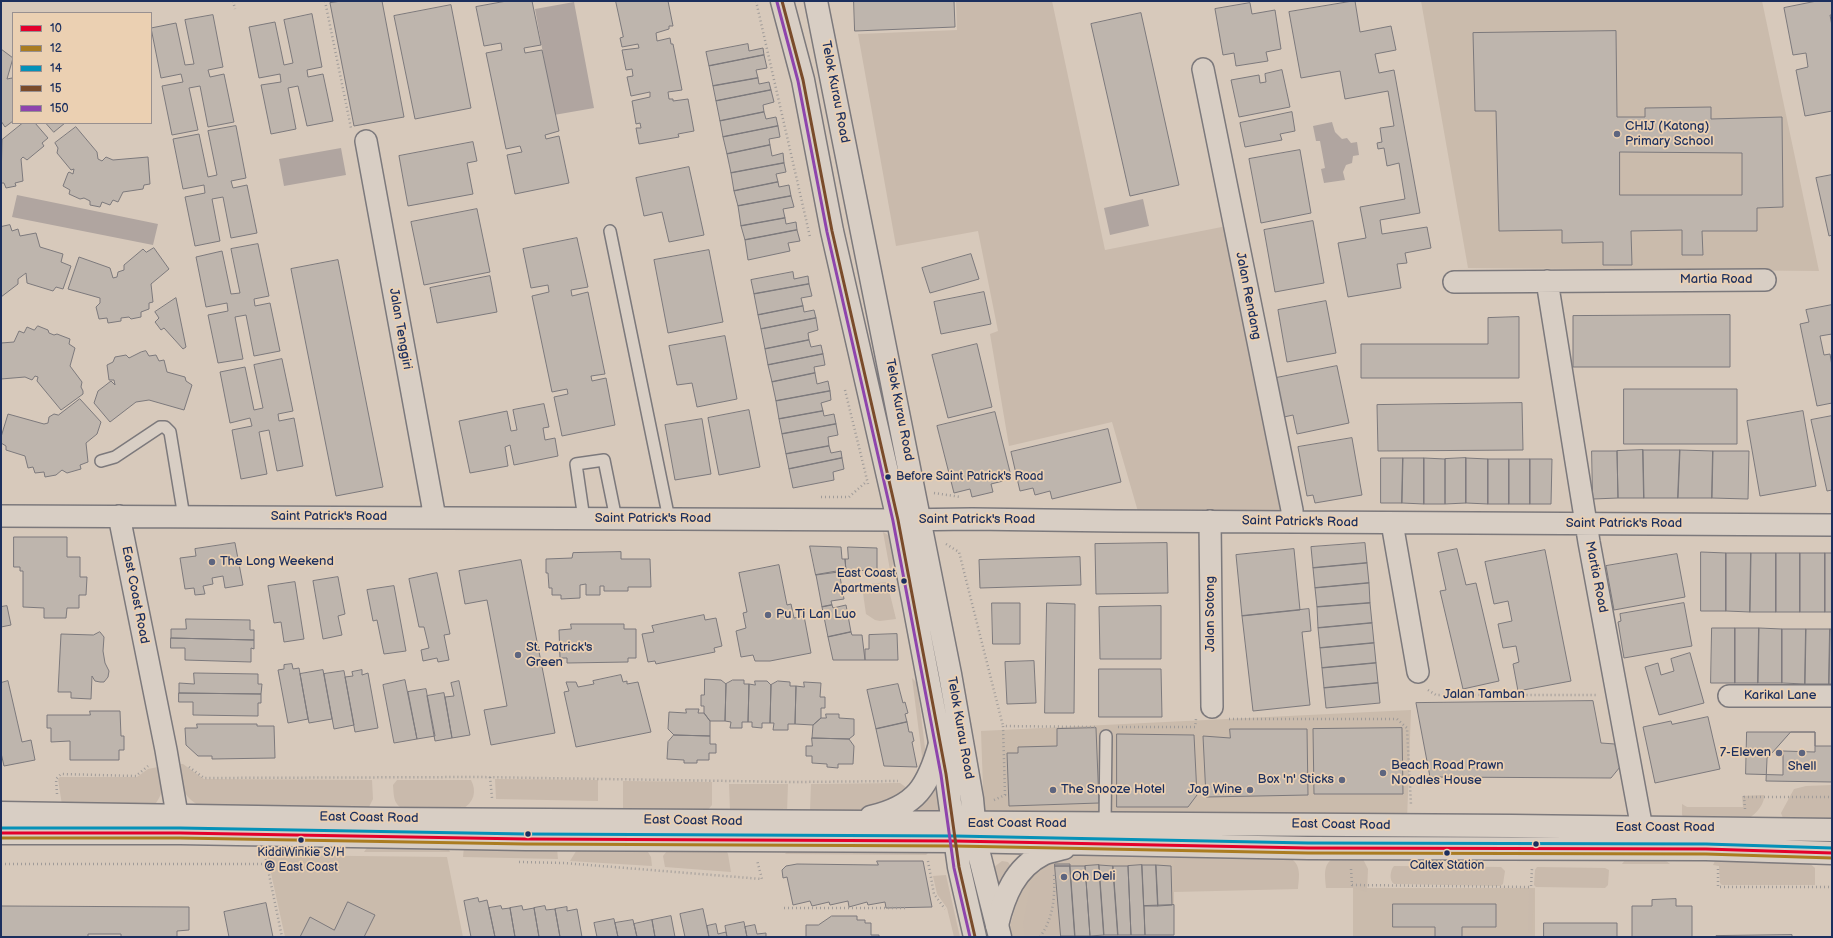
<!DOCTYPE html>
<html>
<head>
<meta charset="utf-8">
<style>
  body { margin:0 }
  #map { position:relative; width:1833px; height:938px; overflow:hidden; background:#d7c9bb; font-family:"Balsamiq Sans",sans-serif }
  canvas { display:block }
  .frame { position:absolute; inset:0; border:2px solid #1b2f5e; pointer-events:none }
  .legend { position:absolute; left:12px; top:12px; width:140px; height:112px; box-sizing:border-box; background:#ebd0b2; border:1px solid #989090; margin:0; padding:5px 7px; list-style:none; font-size:12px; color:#1b2f5e }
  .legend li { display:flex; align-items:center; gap:8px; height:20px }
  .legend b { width:20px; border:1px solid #989090 }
</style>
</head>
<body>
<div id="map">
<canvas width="1833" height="938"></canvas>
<div class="frame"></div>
<ul class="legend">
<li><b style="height:5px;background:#e4002b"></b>10</li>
<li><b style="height:5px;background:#aa7c21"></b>12</li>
<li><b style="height:5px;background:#0591b8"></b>14</li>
<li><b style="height:5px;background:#7a4b2a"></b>15</li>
<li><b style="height:5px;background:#8e44ad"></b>150</li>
</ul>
</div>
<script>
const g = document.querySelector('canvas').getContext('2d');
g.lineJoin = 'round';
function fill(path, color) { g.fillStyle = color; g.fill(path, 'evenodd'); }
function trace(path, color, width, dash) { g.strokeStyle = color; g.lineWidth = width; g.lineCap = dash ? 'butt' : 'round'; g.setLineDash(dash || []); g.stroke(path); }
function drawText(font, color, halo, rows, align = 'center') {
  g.font = font + ' "Balsamiq Sans",sans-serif'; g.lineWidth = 3.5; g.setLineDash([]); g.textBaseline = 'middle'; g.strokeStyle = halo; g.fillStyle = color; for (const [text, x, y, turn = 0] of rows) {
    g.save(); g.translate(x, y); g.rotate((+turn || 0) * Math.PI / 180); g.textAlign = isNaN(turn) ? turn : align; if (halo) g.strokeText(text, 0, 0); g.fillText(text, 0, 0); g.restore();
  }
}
fill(new Path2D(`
  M1421,1H1762L1819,271L1468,268Z
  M1411,710L1407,820L984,816L981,731Z
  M1061,851L1174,853V937H1007L1019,894L1035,872Z
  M267,855L447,857L463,937H285Z
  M1353,888H1535V937H1353Z`), '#cabbac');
fill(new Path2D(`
  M956,1H1052L1105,250L1232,225L1288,517L1141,522L1112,422L1009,446L990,334L998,331L978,231L896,246L858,34L957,30Z
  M883,532L888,535C891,544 897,563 890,570Z
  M887,582L896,619L880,621L875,620L866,614L863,593L869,584Z
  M912,678L917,683L925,748V759L915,781L913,778L921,765L922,756Z
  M177,764H183L204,779L372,780L373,799L368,809L201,807C181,795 181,786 177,764Z
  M158,767L159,768C162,781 165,793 155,804L62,805L58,779L60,777H137L148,769Z
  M495,779L598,780V801L496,799Z
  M935,779L940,813H906Z
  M397,780H471C477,791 474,803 462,809L406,810C393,805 394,797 393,785Z
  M623,781L712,782V805L706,812L623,810Z
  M900,783L910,790L879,807L846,812L810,811L811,784Z
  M729,784H788L787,812L730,811Z
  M1832,785V820L1783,818L1781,813L1794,789L1806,786Z
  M1764,795C1765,805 1754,816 1746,820L1684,818L1682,815V804L1687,807H1743L1742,796Z
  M369,845L448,848L450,852H364Z
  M464,846L557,849L558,859L463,857Z
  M670,847L726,850L728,854L731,872L665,867L663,856Z
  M578,848L643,850L648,852L651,857L652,866L570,861Z
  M788,850L927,851L929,852L926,855L785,854Z
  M1174,853L1289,857C1302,865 1299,876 1298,889L1174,892Z
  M1336,857L1360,858L1363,859L1368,869L1367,892L1353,888H1326C1325,875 1322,863 1336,857Z
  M1625,860H1665L1670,864H1622Z
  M1002,861L1008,862L1013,869L999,891L994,867Z
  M1715,861H1807L1815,868V885H1722L1720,883L1719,866L1713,865Z
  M1055,866L1061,936L1025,937L1023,924L1031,883L1044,871Z
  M1394,866L1501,867L1505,871L1503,884L1500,886L1394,884C1389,881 1390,870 1394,866Z
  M1537,867L1605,868L1609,870L1608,885L1605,888L1536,887L1534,885L1535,870Z
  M946,875L960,937H954L947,908L937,894L933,876Z
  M1529,889H1532L1534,892L1532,934L1528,932Z`), '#c9baac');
fill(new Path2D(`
  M574,2L594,108L554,115L535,9Z
  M1332,122L1335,132L1342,139L1347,138L1351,143L1357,142L1359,155L1353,156L1352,163L1346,165L1343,172L1345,180L1324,183L1321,169L1325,168L1320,141H1316L1313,126Z
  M341,148L346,175L284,186L279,159Z
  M17,195L158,224L153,245L12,217Z
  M1143,199L1149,226L1110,235L1104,208Z`), '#b0a5a0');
const building = new Path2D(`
  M342,1H382L404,117L354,126L330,3Z
  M507,1H532L541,45L524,48L525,53L542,50L559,131L545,135L546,139L559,136L569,183L515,194L507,155L522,152L520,146L506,149L486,53L502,50L501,43L484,46L476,7Z
  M616,1H668L673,26H669V29L656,33L657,41L670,38L671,44H673L682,90L668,92L669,99H673V101L688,99L694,131L678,134L679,137L639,144L636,128H641L640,123L636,124L632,101L650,97V92L631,96L627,77L633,76L632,69L626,70L622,50L639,48L638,44L622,47L620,38L623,37Z
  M854,1H954L955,27L855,31Z
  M1355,1L1360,32L1391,26L1396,50L1375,54L1379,73L1394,70L1420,213L1380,220L1382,234L1427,227L1431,248L1405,253L1407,263L1397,264L1401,288L1348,297L1338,243L1366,238L1360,207L1405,199L1399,163L1387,166L1384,148L1378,149L1377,143L1382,142L1380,128L1394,126L1388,91L1345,99L1340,71L1301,78L1289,12Z
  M1817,1H1832V15H1830L1832,26V111L1805,116L1796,70L1808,67L1806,53L1793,55L1784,8Z
  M1250,3L1252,14L1275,10L1281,49L1266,52L1268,61L1236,66L1234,53L1223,55L1215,9Z
  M451,5L471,108L415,119L394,16Z
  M1141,13L1179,185L1130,196L1091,24Z
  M312,14L322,67L307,70L308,77L323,74L333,121L307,126L298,86L288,88L296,129L271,134L261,85L281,82L280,74L259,78L249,27L275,22L284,65L293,63L284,20Z
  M213,15L223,67L208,70L210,77L224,74L234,122L208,127L200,86L189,88L198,130L172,135L162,86L183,82L181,74L161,78L151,28L176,23L185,65L194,64L185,20Z
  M1616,31L1617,117H1645V108L1711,107V119L1782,117L1783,207L1757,208V231H1702L1703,255H1682V230L1631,231L1632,265H1603V242L1562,243V230L1499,231L1496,111H1475L1473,33ZM1620,152L1742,153V195H1620Z
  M748,44L749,51L763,48L764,55L709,66L706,52Z
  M1,49L13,58L7,79L12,78L13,80V121L5,127L1,121Z
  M764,55L767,68L756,70L758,78L713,86L709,66Z
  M1282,70L1290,107L1239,117L1231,80L1259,75L1260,83L1266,82L1265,74Z
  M758,78L759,84L769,82L771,90L716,101L713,86Z
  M771,90L774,102L763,105L764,112L720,121L716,101Z
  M764,112L766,119L776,117L778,126L723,137L720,121Z
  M1292,112L1295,131L1280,134L1282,140L1245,147L1240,123Z
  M23,123H35L48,138L42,143L44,146L27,160L23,157L21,159L23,181L15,183L16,186L6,188L4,183H1L2,140Z
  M46,123H65L54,132Z
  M236,126L246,178L231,181L233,188L247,185L257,233L231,238L223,197L212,199L220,241L195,246L185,197L205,193L204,185L183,189L173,139L199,134L208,177L217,175L208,131Z
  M778,126L780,137L769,139L770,145L727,154L723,137Z
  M76,127L97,152L98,159L102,161L106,157L113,160L148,157L150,184L144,185L143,189L123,192L118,202L113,200L110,205L102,202L100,207L90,205V201L84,198L80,199L69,194L70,190L63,186L68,173L69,172L73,174L74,169L71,170L57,153L58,148L55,143Z
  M473,142L477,161L467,163L473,194L408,206L399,156Z
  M770,145L772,156L783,153L784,163L731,173L727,154Z
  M1300,150L1311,213L1261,223L1249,159Z
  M784,163L786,172L776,174L778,182L734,191L731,173Z
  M689,167L704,235L669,242L662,212L644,216L636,178Z
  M1832,175V235L1829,236L1816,178Z
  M778,182L779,187L789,185L791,196L738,206L734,191Z
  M791,196L794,207L783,209L785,218L741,226L738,206Z
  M477,209L490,272L424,285L411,222Z
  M785,218L786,224L796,222L797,230L745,240L741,226Z
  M1313,221L1324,283L1275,292L1264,230Z
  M10,225L12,231L18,229L20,236L36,233L40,247L63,254L61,262L71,266L63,289L56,287L53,291L27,283L26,273L18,279V284L1,297V227Z
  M797,230L800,241L788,243L790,251L748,260L745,240Z
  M577,238L588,287L571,290L572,296L588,292L605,374L591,376L592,381L606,378L615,425L562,436L554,397L568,394L567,389L552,392L532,296L549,292L548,285L531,288L523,249Z
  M258,244L269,296L254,299L255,306L270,303L280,351L254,356L246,315L235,317L243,359L218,363L208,315L228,311L227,303L206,307L196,257L222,251L231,294L240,293L231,249Z
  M154,248L169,269L151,284L153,302L149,303V309L141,312V317L131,319L129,317L121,318V321L108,323L107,318L99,319L96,307L100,303V298L68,289L79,257L110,268L113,278L117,277L118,272L124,270V265L143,249L146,252Z
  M709,250L723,322L668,333L654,260Z
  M971,254L979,279L930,293L922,268Z
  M338,260L383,487L336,496L291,269Z
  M793,272L794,279L808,276L809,284L754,294L751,280Z
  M490,276L497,312L437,323L430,288Z
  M809,284L812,296L801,298L803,306L758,315L754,294Z
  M984,292L991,324L941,334L934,302Z
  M176,298L186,347L183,349L164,328L161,330L155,322L159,318L155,312Z
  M1326,301L1336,353L1287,362L1278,310Z
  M1832,305V334L1820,336L1824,355L1830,354L1832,366V403L1817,406L1800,324L1809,322L1806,310Z
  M803,306L804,312L814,310L816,318L761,329L758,315Z
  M1730,315V367H1573V316Z
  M1519,317V378H1361V344H1488V318Z
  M816,318L818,330L808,333L809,340L765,349L761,329Z
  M38,326L48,330L49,333L54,335L57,334L70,339L69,344L75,348L70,366L82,382L81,387L83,391V394L61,410L37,381L38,377L35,376L32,380L25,377L1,379V343L14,342L19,331L24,333L27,327L34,330Z
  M725,336L737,399L697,407L692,383L677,385L669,346Z
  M809,340L811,347L821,345L823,354L768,365L765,349Z
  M977,344L992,407L948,418L932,355Z
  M146,351L149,356L156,355L159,361L164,360L167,372L185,377L186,381L192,385L184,410L149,400L136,402L110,422L94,403L98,391L111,381L115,385L114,380H109L107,365L113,362L115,357L126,355L129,358L141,352Z
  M823,354L825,365L814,367L815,373L772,382L768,365Z
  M282,359L293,411L278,414L279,421L294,418L303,466L277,471L269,430L259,432L267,474L241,479L232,430L252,426L250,418L230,423L220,372L245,367L254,410L263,408L254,365Z
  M1337,366L1349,423L1297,434L1293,415L1284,417L1276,378Z
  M815,373L817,384L828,381L830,391L776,401L772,382Z
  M1624,389H1737V444H1624Z
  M830,391L831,400L821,403L823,411L779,419L776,401Z
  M80,399L101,422L97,434L86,443L88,462L80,465L81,469L67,473L62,470L56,475L45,477L44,472L35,473L33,467L28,468L25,456L6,450V446L1,443V437L8,414L44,424L48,423L49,417L54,414L58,415Z
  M1522,403L1523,450L1378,451L1377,405Z
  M544,404L549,427L543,428L545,440L555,438L558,456L514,465L510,445L505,447L508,466L470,473L459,421L507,411L511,431L517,430L513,410Z
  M749,410L760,467L719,475L708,418Z
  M823,411L824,416L834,414L836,424L782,434L779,419Z
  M1803,411L1816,486L1760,496L1747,421Z
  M995,412L1011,476L1003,478V481L991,484L993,492L972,497L970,489L954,493L937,426Z
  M1832,416V490L1827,491L1811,420Z
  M702,419L711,474L675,480L665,425Z
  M836,424L838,435L828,437L829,446L786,454L782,434Z
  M1108,429L1121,482L1052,499L1050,491L1035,495L1033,488L1020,491L1011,452Z
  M1352,438L1362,495L1315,503L1313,495L1307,496L1298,447Z
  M829,446L831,453L841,451L842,458L789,469L786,454Z
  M1643,450L1644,498H1618L1617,451Z
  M1643,450H1680L1678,498H1644Z
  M1680,450L1713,451L1712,498H1678Z
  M1592,451H1617L1618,498L1593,499Z
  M1713,451H1749L1748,499L1712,498Z
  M842,458L844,469L833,472L834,480L793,488L789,469Z
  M1381,458H1403L1402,503H1381Z
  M1403,458H1424V504L1402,503Z
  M1424,458L1445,459V504H1424Z
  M1466,458V503L1445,504V459Z
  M1466,458L1488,459V504L1466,503Z
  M1488,459H1509V504H1488Z
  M1509,459H1530V504H1509Z
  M1530,459H1552L1551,504H1530Z
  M14,537H67V557H80V577H87L86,595H79V608H67L66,618H44V608L23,607V571H20V567H14Z
  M235,543L243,585L225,588L223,576L212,578L213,584L203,586L205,594L195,595L194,588L185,589L180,558L196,556L195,549Z
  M1167,543L1168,593L1096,594L1095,544Z
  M1365,543L1367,563L1313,568L1311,547Z
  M810,546L841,547L842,559H845L846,571L816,575Z
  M848,547L877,548V570L846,571L845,559H848Z
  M1294,549L1300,610L1242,616L1236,555Z
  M1457,549L1466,585L1476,583L1499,681L1463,689L1440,591L1446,590L1438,553Z
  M1545,550L1571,681L1518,691L1513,664L1519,662L1516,646L1503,648L1498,624L1512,621L1508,601L1494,604L1485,562Z
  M621,552V559H650L651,587H628V591H604V586H600V595H586V584L580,585V598L561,599V595H552V588H549L548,573H546V559L572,558L573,553Z
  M1701,552L1726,553V611H1701Z
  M1726,553H1751L1750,612L1726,611Z
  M1751,553H1776V612H1750Z
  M1776,553H1800V612H1776Z
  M1800,553H1825V612H1800Z
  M1825,553H1832V612H1825Z
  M1677,554L1685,597L1614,610L1606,566Z
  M1080,557L1081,585L980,588L979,560Z
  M521,560L555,733L491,745L484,710L507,706L487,600L465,604L459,571Z
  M1367,563L1369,583L1315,588L1313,568Z
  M779,565L787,605L791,604L794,618L804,616L811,653L770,661H755L753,655L741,657L736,631L746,628L743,613L747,612L739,573Z
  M839,571L844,599L831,601L832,605L822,607L816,575Z
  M437,573L450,634L444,635L449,660L438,662L437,658L423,661L421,650L429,648L424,627H419L409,579Z
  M338,577L345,614L338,616L342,635L323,639L313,581Z
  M295,582L304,639L284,642L281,622L274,623L268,586Z
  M1369,583L1370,603L1317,607L1315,588Z
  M394,586L406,651L384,654L377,620L373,621L367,590Z
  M992,603H1020V644H993Z
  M1047,603L1075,604L1074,713H1045Z
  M1370,603L1372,623L1318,628L1317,607Z
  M1684,603L1692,646L1624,658L1618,622L1621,621L1620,614Z
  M832,605L833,608L846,605L851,632L828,637L822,607Z
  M7,606L11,625L1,627V607Z
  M1161,606V659H1100L1099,607Z
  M1309,609L1311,631L1302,632L1310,705L1253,711L1242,616Z
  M704,615L705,620L716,618L722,646L714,648L715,652L656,664L655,661L648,662L642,634L654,632L652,626Z
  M186,619L250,620V630H254V640L171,638V629H186Z
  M1372,623L1374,643L1320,648L1318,628Z
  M571,624H624V629H636V658H628V662L567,663V658H560L559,630L571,629Z
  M1712,628H1735V683H1711Z
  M1735,628H1759L1758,683H1735Z
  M1759,628L1782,629V683H1758Z
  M1782,629H1806L1805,684L1782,683Z
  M1806,629H1830L1829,684H1805Z
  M1830,629H1832V684H1829Z
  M100,632L104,637L103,651L105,663L109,671L108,677L104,682H100L95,681L92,676L91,699L71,698V692H58L61,634L93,635Z
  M851,632L852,635H862L865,660H833L828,637Z
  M897,634L898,660H865V649H869V635Z
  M171,638L254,640V649L251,648V662L185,660V648H171Z
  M1374,643L1376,663L1322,668L1320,648Z
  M1690,653L1704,703L1659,715L1645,667L1658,663L1661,675L1674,671L1671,659Z
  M1034,661L1036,703L1007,704L1005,662Z
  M1376,663L1378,683L1324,688L1322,668Z
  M292,664L293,669L299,668L308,719L288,723L278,670L284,669V665Z
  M1099,669H1161L1162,717H1099Z
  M323,670L332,719L309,723L300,674Z
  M362,670V675L368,673L378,728L355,732L345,677L353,676L352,672Z
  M344,671L354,725L334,729L324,674Z
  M194,673L258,674V684H262L261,694L179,693V683L194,684Z
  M621,675L623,682L627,681V684L638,682L651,732L576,747L564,692L569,691L566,682H576L578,687L594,684L593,681Z
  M705,679L721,680L726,684L725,721H710L704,713V706H701V695H704Z
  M405,680L417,739L394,743L383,685Z
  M733,680H744V684H749L748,722H742V728H730L731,722L725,721L726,684Z
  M8,681L22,742L31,740L35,760L4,766L1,753V683Z
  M459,681L470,735L452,738L445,697L454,696L451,683Z
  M755,681H767L771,685L770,723H762V728L752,727V722H748L749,684L755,685Z
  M778,681L790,682V686H796L795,724H788V730H773L774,723H770L771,685Z
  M804,682L821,683L820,697H825V708H821V718L813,725L795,724L796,686L804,687Z
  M1378,683L1380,703L1326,708L1324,688Z
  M898,684L903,703L905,702L908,713L905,714L907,722L876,729L867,690Z
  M426,689L435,736L417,739L408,692Z
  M179,693L261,694V703H258V716L193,715V702H179Z
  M444,693L452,738L435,741L427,696Z
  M1593,701L1601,743L1615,744L1620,767L1611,778L1430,777L1416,703Z
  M686,709H699L698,713H704L710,721V736L674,735L668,729L669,712L686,713Z
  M90,711H120L121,736H124V750H119V760H70V741L51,742V728H47V715H90Z
  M826,714H839V718L854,719V735L849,739L812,738L813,725L821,718H826Z
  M1708,717L1720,769L1655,783L1643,727L1671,721L1672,724Z
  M907,722L909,732H912L914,741L912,742L917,767L884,766L876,729Z
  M197,724H257V726H274L275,758L212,759V756H198L186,745L185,728H197Z
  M1096,728L1099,803L1009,806L1007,753H1018V747L1057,746V729Z
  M1402,728L1403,794H1314L1313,729Z
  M1230,729H1307L1308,795L1206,797L1203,736L1230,738Z
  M1747,732H1815V752L1783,751V775L1746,774Z
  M1791,732H1815V746H1832V782L1766,781L1767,759Z
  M1117,734L1194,735L1197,795L1188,807H1117Z
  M674,735L710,736V744H716V753H709V760H697V763H684V760L667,759L668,742Z
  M812,738L849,739L854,746L853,764H838V768L827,767V764L812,763V756H806V746H812Z
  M877,861H923L932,907L886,908L885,902L868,905L867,902L849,907L848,901L830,905L829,902L812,906L810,901L793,905L787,877L783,878L782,870L786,866L797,864L878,865Z
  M1055,864H1070V866H1055Z
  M1099,865L1104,935L1090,936L1085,866Z
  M1099,865L1113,866L1118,935H1104Z
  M1142,865L1145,935H1131L1128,866Z
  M1142,865H1156L1158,906H1144Z
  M1156,865L1171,866L1172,905L1158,906Z
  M1055,866H1070L1075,936H1061Z
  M1070,866H1085L1090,936H1075Z
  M1113,866H1128L1131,935H1118Z
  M478,898L479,902L487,900L495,937H471L464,901Z
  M1676,899V906H1692V937H1632V906H1652V900Z
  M348,902L375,915L364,937H300L310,917L334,930Z
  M266,903L273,937H229L224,912Z
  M1393,904H1496V927H1462V937H1435V927H1393Z
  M1174,905V935H1145L1144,906Z
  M1,906L189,907V930L177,931V937H121V934H88V937H1Z
  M501,906L502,909L510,908L515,937H495L489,908Z
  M522,906L523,910L534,908L539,937H515L510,908Z
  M545,906L546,910L555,909L560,937H539L534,908Z
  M567,907V911L577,909L582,937H560L555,909Z
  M703,909L709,937H685L680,914Z
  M671,916L675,937H655L652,920Z
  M832,916H857V920H865V923H871V935H879V937H806V925H818Z
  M614,919L618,937H597L594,923Z
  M633,920L637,937H618L615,923Z
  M652,920L655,937H637L634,924Z
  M744,922L747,937H727L725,926Z
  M1544,923H1617V937H1544Z
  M716,924L718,934L726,932L727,937H709L707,926Z
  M755,925L757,934L766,933V937H747L745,927Z
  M1792,935V937H1716V936Z`);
fill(building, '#beb5ad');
trace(building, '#7c797c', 1);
const service = new Path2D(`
  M610,231L669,519
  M101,461L115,457L160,427H165L170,432L184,517
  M584,519L576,464L604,460L616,519
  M1105,825L1106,736`);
const minor = new Path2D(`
  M1203,69L1292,510V522
  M366,141L435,518
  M1547,281L1589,542L1645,845
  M1454,282L1765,280
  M1,516L898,520L972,519L1117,521L1832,525
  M119,516L166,750L180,832
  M1210,521L1212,707
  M1392,523L1418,672
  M1729,696H1832`);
const tertiary = new Path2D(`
  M782,1L803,80L832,231L898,520L946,774L959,867L975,937
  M816,1L950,674L972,799L976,842L1000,937`);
const secondary = new Path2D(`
  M1,813L385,819L1512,826L1832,830
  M871,817C917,806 928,786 940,744
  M1,833H180L525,839L955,841L1308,848L1706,849L1832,853
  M997,925C1004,896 1015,868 1043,854C1049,851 1057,850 1064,848`);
trace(service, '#7c797c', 14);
trace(minor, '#7c797c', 24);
trace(tertiary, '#7c797c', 25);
trace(secondary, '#7c797c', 25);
trace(new Path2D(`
  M233,1L235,9
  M325,1L351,128
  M756,1L810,237
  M845,390L868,484
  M934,493L961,497
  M821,497H849L866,482
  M946,544L959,552L1003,726
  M1428,690L1436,695H1598
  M1229,719H1397L1407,728L1411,805
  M1118,727H1195L1196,719
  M189,767L204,778L478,777L794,782L898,781
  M490,777L492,798
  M57,794L56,779L61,774L136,776L148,766
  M994,800L1005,795L1003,726L1095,727
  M1745,809L1744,797H1832
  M265,855L282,937
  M928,861L934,894L945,909
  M519,862L564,863L762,879L757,860
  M1,864H266
  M1351,869L1352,885L1531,887L1532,868
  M1718,869V887H1832
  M784,908H905
  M1040,937C1054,917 1055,896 1054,872`), '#9f9b99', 2.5, [1, 3]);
trace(service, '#d8cec4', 11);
trace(minor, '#d8cec4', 21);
trace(tertiary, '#d8cec4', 22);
trace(secondary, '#d8cec4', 22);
trace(new Path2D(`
  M1,833H180L525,839L955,841L1308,848L1706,849L1832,853`), '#e4002b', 3);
trace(new Path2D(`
  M1,838H180L525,844L955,846L1308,853L1706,854L1832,858`), '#aa7c21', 3);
trace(new Path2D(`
  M1,828H180L525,834L955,836L1308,843L1706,844L1832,848`), '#0591b8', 3);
trace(new Path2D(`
  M782,1L803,80L832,231L898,520L946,774L959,867L975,937`), '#7a4b2a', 3);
trace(new Path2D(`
  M777,2L798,81L827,232L893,521L941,775L954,868L970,937`), '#8e44ad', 3);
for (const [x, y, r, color] of [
  [1617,134,4,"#5d657f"],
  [888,477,3.5,"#1b2f5e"],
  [212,562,4,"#5d657f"],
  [904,581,3.5,"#1b2f5e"],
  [768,615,4,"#5d657f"],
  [518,655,4,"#5d657f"],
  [1779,753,4,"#5d657f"],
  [1802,753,4,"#5d657f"],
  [1383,773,4,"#5d657f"],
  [1342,780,4,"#5d657f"],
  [1053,790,4,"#5d657f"],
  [1250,790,4,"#5d657f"],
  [528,834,3.5,"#1b2f5e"],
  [301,840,3.5,"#1b2f5e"],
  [1536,844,3.5,"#1b2f5e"],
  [1447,853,3.5,"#1b2f5e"],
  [1064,877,4,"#5d657f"]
]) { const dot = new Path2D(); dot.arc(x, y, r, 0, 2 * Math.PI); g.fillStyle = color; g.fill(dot); trace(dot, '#ebd0b2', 1.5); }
drawText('12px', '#1b2f5e', '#ebd0b2', [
  ["Before Saint Patrick's Road",896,477,"left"],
  ["East Coast",896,574,"right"],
  ["Apartments",896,589,"right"],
  ["KiddiWinkie S/H",301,853],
  ["@ East Coast",301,868],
  ["Caltex Station",1447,866]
]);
drawText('13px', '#1b2f5e', '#ebd0b2', [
  ["Telok Kurau Road",835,92,79],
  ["Martia Road",1716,280],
  ["Jalan Rendang",1248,296,79],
  ["Jalan Tenggiri",400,329,80],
  ["Telok Kurau Road",899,410,79],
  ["Saint Patrick's Road",329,517],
  ["Saint Patrick's Road",653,519],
  ["Saint Patrick's Road",977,520],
  ["Saint Patrick's Road",1300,522,1],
  ["Saint Patrick's Road",1624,524],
  ["Martia Road",1596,577,79],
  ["East Coast Road",135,595,79],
  ["Jalan Sotong",1211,614,-90],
  ["Jalan Tamban",1484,695],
  ["Karikal Lane",1780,696],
  ["Telok Kurau Road",960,728,80],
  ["East Coast Road",369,818,1],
  ["East Coast Road",693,821,1],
  ["East Coast Road",1017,824],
  ["East Coast Road",1341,825,1],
  ["East Coast Road",1665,828]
]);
drawText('13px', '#1b2f5e', '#ebd0b2', [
  ["CHIJ (Katong)",1625,127],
  ["Primary School",1625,142],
  ["The Long Weekend",220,562],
  ["Pu Ti Lan Luo",776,615],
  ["St. Patrick's",526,648],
  ["Green",526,663],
  ["7-Eleven",1771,753,"right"],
  ["Beach Road Prawn",1391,766],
  ["Noodles House",1391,781],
  ["Shell",1802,767,"center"],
  ["Box 'n' Sticks",1334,780,"right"],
  ["The Snooze Hotel",1061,790],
  ["Jag Wine",1242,790,"right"],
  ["Oh Deli",1072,877]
], 'left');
</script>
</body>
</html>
